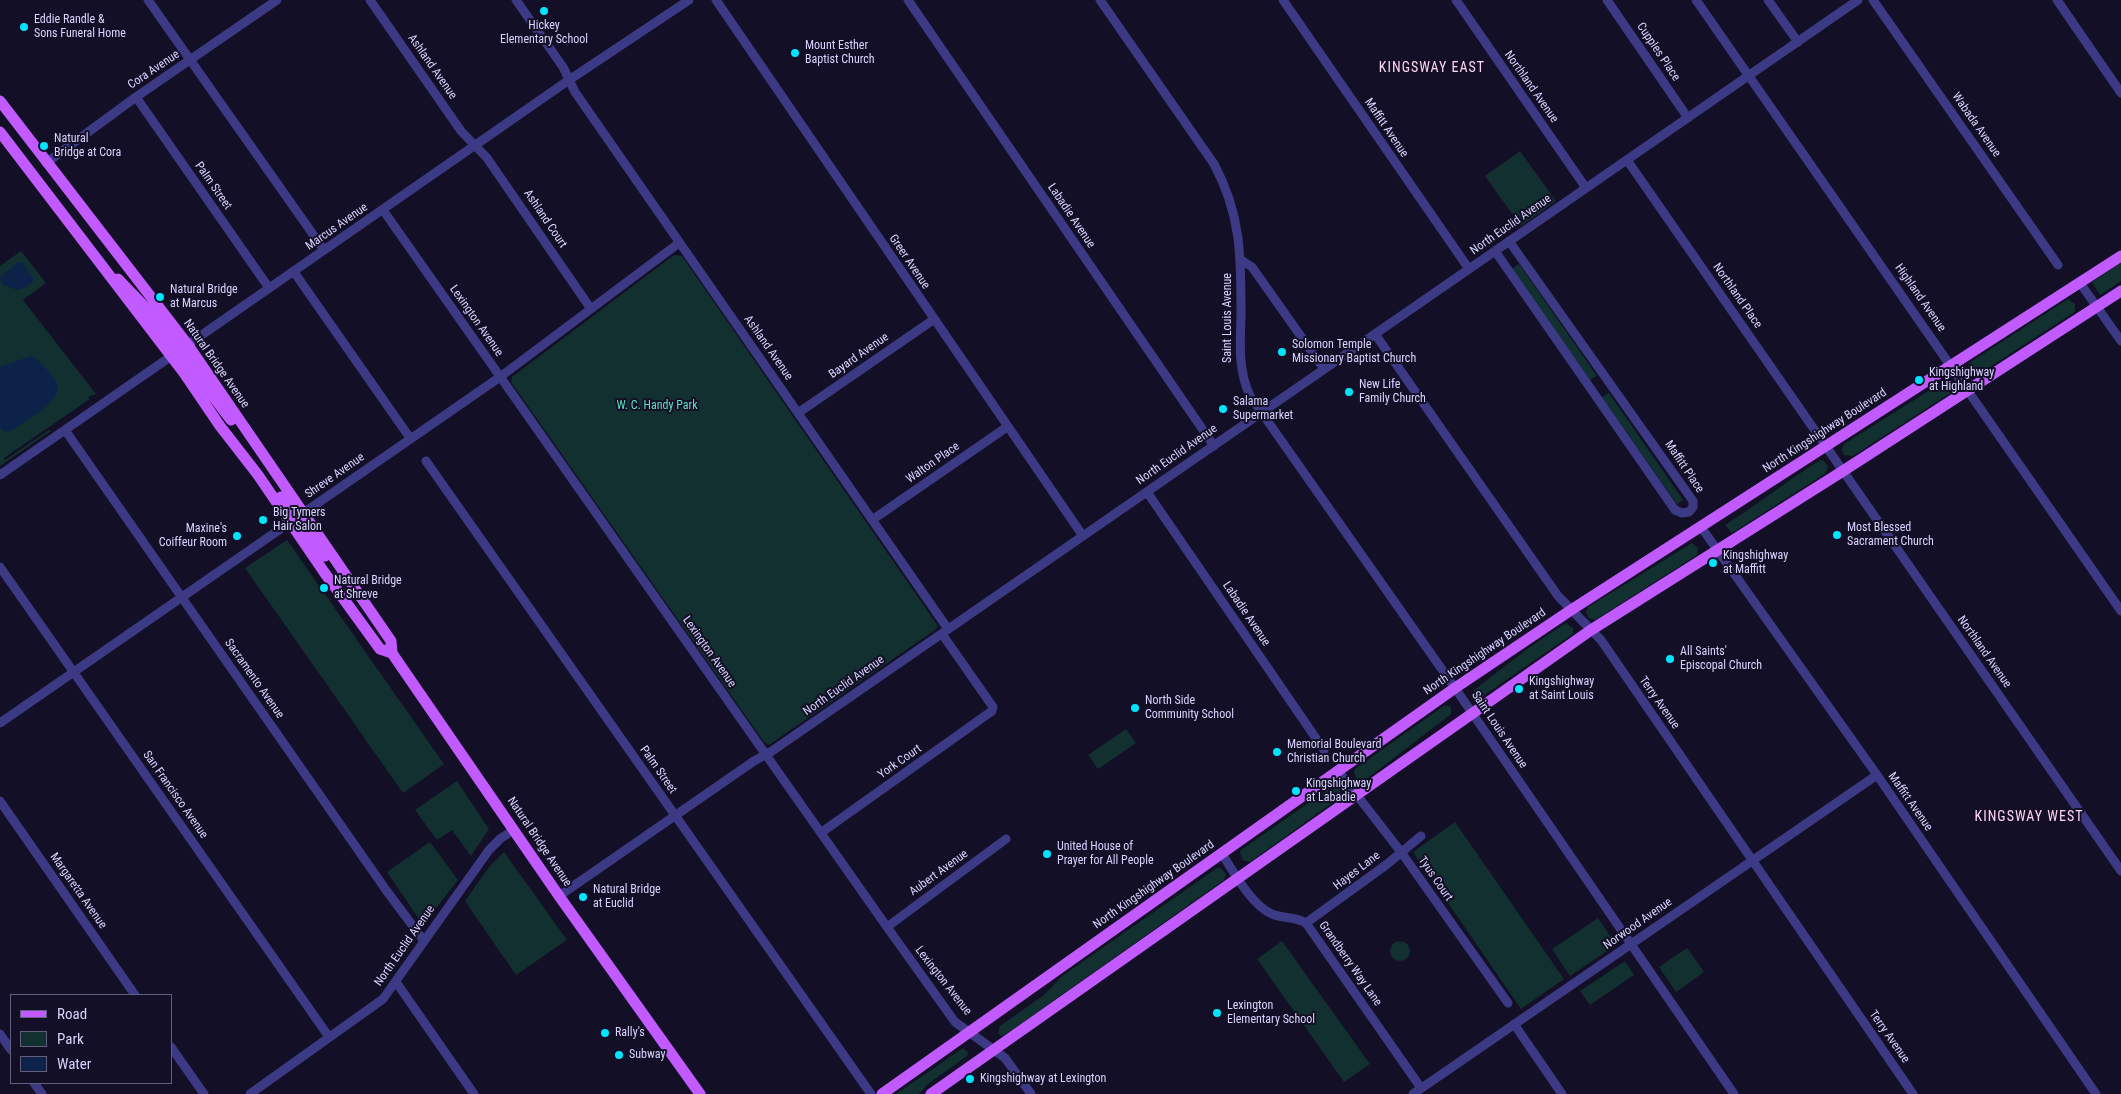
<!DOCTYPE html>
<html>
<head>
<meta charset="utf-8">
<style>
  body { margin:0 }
  #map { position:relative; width:2121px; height:1094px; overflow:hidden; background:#130f26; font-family:"Roboto Condensed",sans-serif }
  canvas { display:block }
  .legend { position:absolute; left:10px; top:994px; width:162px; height:90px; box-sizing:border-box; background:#130f26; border:1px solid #625e7d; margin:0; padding:6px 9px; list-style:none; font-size:15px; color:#d9d4ff }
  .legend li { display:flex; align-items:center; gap:10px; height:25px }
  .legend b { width:25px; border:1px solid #625e7d }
</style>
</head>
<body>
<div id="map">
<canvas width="2121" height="1094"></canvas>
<ul class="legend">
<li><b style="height:6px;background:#c25bff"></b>Road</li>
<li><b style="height:14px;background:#12302f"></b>Park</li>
<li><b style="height:14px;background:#0c2248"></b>Water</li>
</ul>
</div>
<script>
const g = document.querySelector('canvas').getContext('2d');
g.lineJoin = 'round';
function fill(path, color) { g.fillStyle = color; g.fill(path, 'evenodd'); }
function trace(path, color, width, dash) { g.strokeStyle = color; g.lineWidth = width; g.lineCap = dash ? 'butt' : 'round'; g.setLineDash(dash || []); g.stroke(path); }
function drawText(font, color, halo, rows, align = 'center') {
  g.font = font + ' "Roboto Condensed",sans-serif'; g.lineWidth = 4; g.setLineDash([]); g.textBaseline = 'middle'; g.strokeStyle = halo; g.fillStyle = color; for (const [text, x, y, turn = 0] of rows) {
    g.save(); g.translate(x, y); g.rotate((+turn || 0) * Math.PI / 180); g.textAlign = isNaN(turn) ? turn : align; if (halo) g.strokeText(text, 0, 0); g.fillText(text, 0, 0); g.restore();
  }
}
fill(new Path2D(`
  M1520,151L1556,201L1521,226L1485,176Z
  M21,251L46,283L23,300L96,394L88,397L90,399L4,458L5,460L49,430L51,431L0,466V266Z
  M674,255L682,256L938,626L935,630L769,745L764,742L511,382L512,377Z
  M2121,263V281L2100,295L2092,282Z
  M1519,264L1597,376L1590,380L1512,269Z
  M2068,299L2075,304V311L2073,313L1979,374L1976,376L1969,372L1968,366L1969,363Z
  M1946,380L1952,383V392L1853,456L1844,455L1842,449L1844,444Z
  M1609,393L1683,500L1677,504L1602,397Z
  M1820,460L1824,461L1828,466L1826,473L1732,533L1725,525C1758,504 1787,481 1820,460Z
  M287,540L444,764L403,793L245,568Z
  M1692,543L1698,548L1697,555L1595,620L1589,618L1586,613L1588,607Z
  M1566,623L1573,628V634L1567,638L1480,698L1475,697L1474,690L1530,647Z
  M1445,705L1451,707V714L1364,781L1356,778L1354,772L1355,769Z
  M1126,729L1136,743L1098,769L1088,755Z
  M457,781L489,829L471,856L452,830L437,840L415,810Z
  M1334,785L1338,787L1341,791L1339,798L1250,862L1243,860L1240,853L1241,850Z
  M1455,822L1564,979L1521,1009L1413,852Z
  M430,842L458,880L423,925L387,872Z
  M504,852L567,940L516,975L465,901L489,867Z
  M1217,868H1221L1226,874L1224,880L1009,1032L1002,1036L998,1034L1000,1026L1044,995L1062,976Z
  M1598,918L1616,945L1570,976L1552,949Z
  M1282,941L1370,1064L1344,1082L1257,959Z
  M1390 951a10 10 0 1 1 20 0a10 10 0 1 1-20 0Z
  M1687,948L1704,972L1676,992L1659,967Z
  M1625,961L1634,975L1590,1005L1580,991Z
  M963,1048L968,1052L967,1056L928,1084L919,1094H896Z`), '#12302f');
fill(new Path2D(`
  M18,262L23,263L34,280L28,286L18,290L2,285L0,277Z
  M31,356C39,359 43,366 49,372C53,377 58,382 58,389C58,403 21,424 9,432L3,431L0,427V367Z`), '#0c2248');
trace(new Path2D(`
  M148,0L324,250
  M370,0L461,131L487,158L591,309
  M516,0L563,67L575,92L948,629
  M716,0L1083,536
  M908,0L1214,446
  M1100,0L1214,164C1242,216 1241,259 1241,317C1240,344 1238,370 1250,396L1455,688L1734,1094
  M1283,0L1469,269
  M1456,0L1586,188
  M1607,0L1688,118
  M1696,0L2121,611
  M1768,0L1798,42
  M1873,0L2058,265
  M2057,0L2121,93
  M136,97L269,288
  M1627,160L2121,871
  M46,163L136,97L277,0
  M383,210L887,927L955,1022L1005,1058L1031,1094
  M1495,251L1675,510L1682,513L1689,512L1693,507V501L1509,241
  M1241,260L1252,267L1324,369
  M294,272L410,438
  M2080,283L2121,341
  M1375,334L1558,596L1601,640L1913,1094
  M798,413L933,320
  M65,430L386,890L424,941
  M426,461L871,1094
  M0,475L569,80L689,0
  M1147,492L1324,750
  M872,520L1007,427
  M1701,527L1877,775L2096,1094
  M0,567L329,1037
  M0,723L500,377L679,243
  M1339,772L1401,852L1508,1003
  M0,801L135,995
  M822,832L992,711L993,707L942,634
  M1222,854C1234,872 1252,906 1272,914C1284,919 1293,916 1306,923L1421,1088
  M559,896L754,761L772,751L1858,0
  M1306,923L1386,865L1421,836
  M887,927L1006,839
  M396,982L474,1094
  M1514,1024L1562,1094
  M0,1034L11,1050
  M171,1047L204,1094
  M34,1083L42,1094
  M250,1094L383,999L489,850L501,838L514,830
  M1413,1094L1877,775`), '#3d3a85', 9);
trace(new Path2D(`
  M0,101L188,345L391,641L392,653L396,659L559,896L700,1094
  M0,132L184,373L220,426L258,475L324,572L380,649L392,653
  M118,279L147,309L231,420
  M281,497L325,556
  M882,1094L1455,688L1571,610L2121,256
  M931,1094L1591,630L1843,471L2121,291`), '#c25bff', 11);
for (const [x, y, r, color] of [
  [544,11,5,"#00e5ff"],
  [24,27,5,"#00e5ff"],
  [795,53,5,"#00e5ff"],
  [44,146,5,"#00e5ff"],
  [160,297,5,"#00e5ff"],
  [1282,352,5,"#00e5ff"],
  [1919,380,5,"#00e5ff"],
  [1349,392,5,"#00e5ff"],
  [1223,409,5,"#00e5ff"],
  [263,520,5,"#00e5ff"],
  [1837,535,5,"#00e5ff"],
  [237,536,5,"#00e5ff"],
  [1713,563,5,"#00e5ff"],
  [324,588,5,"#00e5ff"],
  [1670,659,5,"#00e5ff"],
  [1519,689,5,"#00e5ff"],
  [1135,708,5,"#00e5ff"],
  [1277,752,5,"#00e5ff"],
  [1296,791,5,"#00e5ff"],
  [1047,854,5,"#00e5ff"],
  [583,897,5,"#00e5ff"],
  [1217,1013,5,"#00e5ff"],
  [605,1033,5,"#00e5ff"],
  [619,1055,5,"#00e5ff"],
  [970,1079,5,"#00e5ff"]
]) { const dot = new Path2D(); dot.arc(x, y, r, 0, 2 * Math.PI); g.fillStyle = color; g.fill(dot); trace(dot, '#130f26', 2); }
drawText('12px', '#d9d4ff', '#130f26', [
  ["Eddie Randle &",34,20],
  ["Sons Funeral Home",34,34],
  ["Hickey",544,26,"center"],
  ["Elementary School",544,40,"center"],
  ["Mount Esther",805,46],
  ["Baptist Church",805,60],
  ["Natural",54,139],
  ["Bridge at Cora",54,153],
  ["Natural Bridge",170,290],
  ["at Marcus",170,304],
  ["Solomon Temple",1292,345],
  ["Missionary Baptist Church",1292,359],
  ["Kingshighway",1929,373],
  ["at Highland",1929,387],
  ["New Life",1359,385],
  ["Family Church",1359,399],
  ["Salama",1233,402],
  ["Supermarket",1233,416],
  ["Big Tymers",273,513],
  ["Hair Salon",273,527],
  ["Most Blessed",1847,528],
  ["Sacrament Church",1847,542],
  ["Maxine's",227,529,"right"],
  ["Coiffeur Room",227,543,"right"],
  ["Kingshighway",1723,556],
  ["at Maffitt",1723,570],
  ["Natural Bridge",334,581],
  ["at Shreve",334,595],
  ["All Saints'",1680,652],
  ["Episcopal Church",1680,666],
  ["Kingshighway",1529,682],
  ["at Saint Louis",1529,696],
  ["North Side",1145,701],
  ["Community School",1145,715],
  ["Memorial Boulevard",1287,745],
  ["Christian Church",1287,759],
  ["Kingshighway",1306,784],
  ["at Labadie",1306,798],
  ["United House of",1057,847],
  ["Prayer for All People",1057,861],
  ["Natural Bridge",593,890],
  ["at Euclid",593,904],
  ["Lexington",1227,1006],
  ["Elementary School",1227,1020],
  ["Rally's",615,1033],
  ["Subway",629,1055],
  ["Kingshighway at Lexington",980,1079]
], 'left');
drawText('12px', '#d9d4ff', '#130f26', [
  ["Cupples Place",1658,52,56],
  ["Ashland Avenue",432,67,55],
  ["Cora Avenue",154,70,-34],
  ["Northland Avenue",1531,87,55],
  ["Wabada Avenue",1976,125,55],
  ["Maffitt Avenue",1386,128,56],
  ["Palm Street",213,186,55],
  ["Labadie Avenue",1071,216,56],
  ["Ashland Court",545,219,56],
  ["North Euclid Avenue",1511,225,-35],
  ["Marcus Avenue",337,227,-35],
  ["Greer Avenue",909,262,56],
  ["Northland Place",1737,296,55],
  ["Highland Avenue",1920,298,55],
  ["Saint Louis Avenue",1228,318,-90],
  ["Lexington Avenue",476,321,55],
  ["Ashland Avenue",768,348,55],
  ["Bayard Avenue",859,356,-35],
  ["Natural Bridge Avenue",216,364,55],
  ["North Kingshighway Boulevard",1825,431,-33],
  ["North Euclid Avenue",1177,455,-35],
  ["Walton Place",933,463,-35],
  ["Maffitt Place",1684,467,56],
  ["Shreve Avenue",335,476,-35],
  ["Labadie Avenue",1246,614,56],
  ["Lexington Avenue",709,652,55],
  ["North Kingshighway Boulevard",1485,652,-34],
  ["Northland Avenue",1984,652,55],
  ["Sacramento Avenue",254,679,55],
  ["North Euclid Avenue",844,686,-35],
  ["Terry Avenue",1659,703,55],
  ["Saint Louis Avenue",1499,730,56],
  ["York Court",900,762,-35],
  ["Palm Street",658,770,55],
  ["San Francisco Avenue",175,795,55],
  ["Maffitt Avenue",1910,802,55],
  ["Natural Bridge Avenue",539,842,56],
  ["Hayes Lane",1357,871,-37],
  ["Aubert Avenue",939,873,-36],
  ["Tyus Court",1435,879,55],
  ["North Kingshighway Boulevard",1154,885,-35],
  ["Margaretta Avenue",78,891,55],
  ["Norwood Avenue",1638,924,-35],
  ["North Euclid Avenue",405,946,-55],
  ["Grandberry Way Lane",1350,964,55],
  ["Lexington Avenue",943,981,52],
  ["Terry Avenue",1889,1037,55]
]);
drawText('12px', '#5fe0c0', '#130f26', [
  ["W. C. Handy Park",657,406]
]);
g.letterSpacing = '1px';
drawText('14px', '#ffd6f0', '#130f26', [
  ["KINGSWAY EAST",1432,68],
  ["KINGSWAY WEST",2029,817]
]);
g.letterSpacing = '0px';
</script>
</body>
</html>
